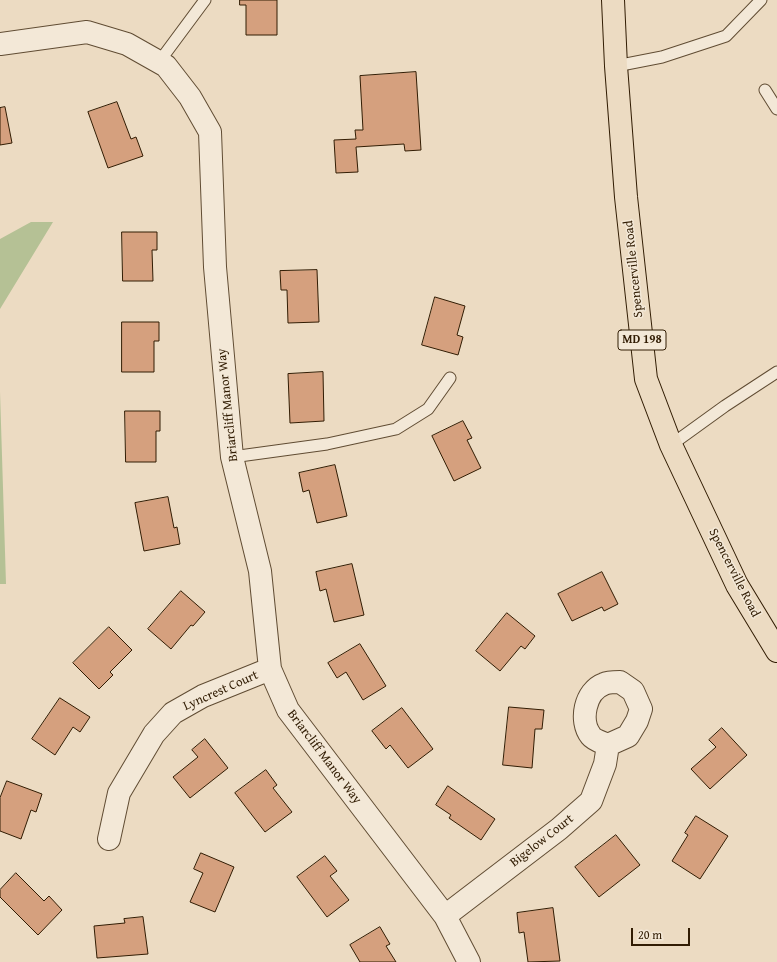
<!DOCTYPE html>
<html>
<head>
<meta charset="utf-8">
<style>
  body { margin:0 }
  #map { position:relative; width:777px; height:962px; overflow:hidden; background:#ecdbc2; font-family:"Gentium Book Plus",serif }
  canvas { display:block }
  .scale { position:absolute; left:631px; top:928px; width:59px; height:18px; box-sizing:border-box; border:2px solid #311c03; border-top:0; padding-left:5px; font-size:12px; line-height:14px; white-space:nowrap; color:#311c03; -webkit-text-stroke:3px #f3e8d7; paint-order:stroke }
</style>
</head>
<body>
<div id="map">
<canvas width="777" height="962"></canvas>
<div class="scale">20 m</div>
</div>
<script>
const g = document.querySelector('canvas').getContext('2d');
g.lineJoin = 'round';
function fill(path, color) { g.fillStyle = color; g.fill(path, 'evenodd'); }
function trace(path, color, width, dash) { g.strokeStyle = color; g.lineWidth = width; g.lineCap = dash ? 'butt' : 'round'; g.setLineDash(dash || []); g.stroke(path); }
function drawText(font, color, halo, rows, align = 'center') {
  g.font = font + ' "Gentium Book Plus",serif'; g.lineWidth = 3; g.setLineDash([]); g.textBaseline = 'middle'; g.strokeStyle = halo; g.fillStyle = color; for (const [text, x, y, turn = 0] of rows) {
    g.save(); g.translate(x, y); g.rotate((+turn || 0) * Math.PI / 180); g.textAlign = isNaN(turn) ? turn : align; if (halo) g.strokeText(text, 0, 0); g.fillText(text, 0, 0); g.restore();
  }
}
fill(new Path2D(`
  M31,222H53L0,309V239Z
  M0,392L6,584H0Z`), '#b5c195');
const building = new Path2D(`
  M240,0H277V35H246V5H240Z
  M416,72L421,150L405,151L404,144L356,147L358,172L336,173L334,140L356,139L355,130H363L360,76Z
  M117,102L131,139L136,137L143,156L108,168L88,112Z
  M5,107L12,143L0,145V108Z
  M122,232H157V250H152L153,281H123Z
  M317,270L319,322L288,323L287,290H281L280,271Z
  M435,297L465,306L457,335L463,337L458,355L422,345Z
  M122,322H159V341H154V372H122Z
  M323,372L324,421L290,423L288,374Z
  M125,411H160V431H156V462H126Z
  M463,421L472,438L467,440L481,468L454,481L432,436Z
  M335,465L347,516L317,523L309,490L303,492L299,473Z
  M168,497L174,528L177,527L180,544L144,551L135,503Z
  M352,564L364,615L334,622L326,589L320,591L316,572Z
  M602,572L618,604L604,611L602,607L572,621L558,594Z
  M181,591L205,612L193,626L191,625L171,649L148,629Z
  M507,613L535,636L525,649L521,646L500,671L476,651Z
  M109,627L132,650L110,672L113,675L99,689L73,663Z
  M360,644L386,686L363,700L346,672L337,678L328,663Z
  M60,698L90,717L80,732L73,727L55,755L32,739Z
  M509,707L544,710L542,729H535L532,768L503,765Z
  M402,708L433,749L408,768L390,745L386,749L372,731Z
  M722,728L747,755L710,789L691,769L716,747L709,740Z
  M205,739L228,768L190,798L173,777L198,757L192,750Z
  M266,770L277,785L273,788L292,812L265,832L235,793Z
  M7,781L42,794L36,812L31,810L21,839L0,831V798Z
  M448,786L495,819L481,840L449,818L451,815L436,805Z
  M696,816L728,836L700,879L672,861L688,835L685,833Z
  M616,835L640,865L599,897L575,867Z
  M201,853L234,867L215,912L190,902L203,873L194,869Z
  M325,856L337,871L330,876L349,900L327,917L297,877Z
  M16,873L44,901L49,896L62,910L38,935L0,897V890Z
  M553,908L560,961L528,962L524,932L519,933L517,913Z
  M143,917L148,954L97,958L94,926L125,923L124,919Z
  M380,927L390,944L386,946L396,962H360L350,945Z`);
fill(building, '#d5a07e');
trace(building, '#311c03', 1);
const lane = new Path2D(`
  M159,62L205,0
  M616,66L662,57L726,36L761,0
  M765,90L777,109
  M671,445L725,406L777,372
  M232,457L327,444L396,429L428,409L450,378`);
const street = new Path2D(`
  M0,44L87,32L127,44L166,66L190,97L210,132L215,267L232,457L260,571L270,669L288,710L445,916L469,962
  M109,839L119,793L154,734L173,713L203,696L270,669
  M445,916L559,829L591,801L605,764L608,745L628,736L637,721L641,709L633,691L620,682C615,682 608,682 604,684C585,691 579,721 591,736C594,740 603,743 608,745`);
const primary = new Path2D(`
  M613,0L616,66L626,197L646,379L671,445L737,585L777,651`);
trace(lane, '#604c33', 13);
trace(street, '#604c33', 24);
trace(primary, '#311c03', 24);
trace(lane, '#f3e8d7', 11);
trace(street, '#f3e8d7', 22);
trace(primary, '#ecdbc2', 22);
for (const [x, y, w] of [
  [642,340,48]
]) { const box = new Path2D(); box.roundRect(x - w / 2, y - 10, w, 20, 3); g.fillStyle = '#f3e8d7'; g.fill(box); trace(box, '#311c03', 1); }
drawText('bold 12px', '#311c03', null, [
  ["MD 198",642,340]
]);
drawText('13px', '#311c03', '#f3e8d7', [
  ["Spencerville Road",634,269,-96],
  ["Briarcliff Manor Way",228,405,-96],
  ["Spencerville Road",734,573,63],
  ["Lyncrest Court",221,691,-24],
  ["Briarcliff Manor Way",324,757,53],
  ["Bigelow Court",542,841,-38]
]);
</script>
</body>
</html>
